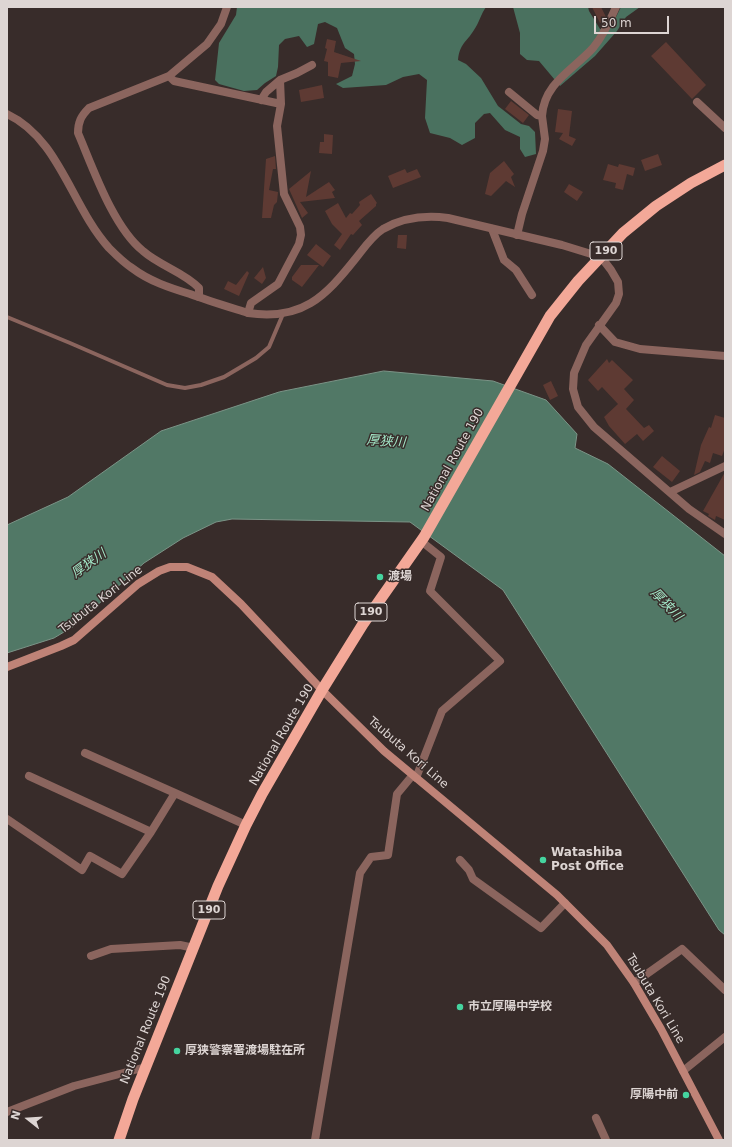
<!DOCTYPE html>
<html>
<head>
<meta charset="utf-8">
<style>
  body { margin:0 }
  #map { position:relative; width:732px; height:1147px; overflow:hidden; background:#382c2a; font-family:"DejaVu Sans",sans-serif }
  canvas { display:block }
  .frame { position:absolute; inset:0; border:8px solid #ddd5d3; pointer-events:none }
  .north { position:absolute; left:8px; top:1099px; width:40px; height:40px; -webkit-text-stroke:3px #382c2a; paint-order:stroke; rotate:287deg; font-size:11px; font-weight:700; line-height:16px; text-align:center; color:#ddd5d3 }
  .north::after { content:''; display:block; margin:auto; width:14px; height:18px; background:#ddd5d3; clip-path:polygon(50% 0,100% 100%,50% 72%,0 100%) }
  .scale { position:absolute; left:594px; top:16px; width:75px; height:18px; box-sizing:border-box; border:2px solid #ddd5d3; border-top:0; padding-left:5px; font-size:12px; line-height:14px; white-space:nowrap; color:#ddd5d3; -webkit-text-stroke:3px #382c2a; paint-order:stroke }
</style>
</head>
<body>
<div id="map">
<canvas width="732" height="1147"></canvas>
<div class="frame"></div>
<div class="north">N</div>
<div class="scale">50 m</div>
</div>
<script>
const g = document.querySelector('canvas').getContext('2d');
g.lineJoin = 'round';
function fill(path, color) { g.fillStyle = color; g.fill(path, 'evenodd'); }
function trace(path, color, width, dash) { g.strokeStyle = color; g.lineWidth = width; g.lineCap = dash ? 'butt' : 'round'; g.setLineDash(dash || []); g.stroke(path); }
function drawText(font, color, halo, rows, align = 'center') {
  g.font = font + ' "DejaVu Sans","Noto Sans JP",sans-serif'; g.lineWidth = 3; g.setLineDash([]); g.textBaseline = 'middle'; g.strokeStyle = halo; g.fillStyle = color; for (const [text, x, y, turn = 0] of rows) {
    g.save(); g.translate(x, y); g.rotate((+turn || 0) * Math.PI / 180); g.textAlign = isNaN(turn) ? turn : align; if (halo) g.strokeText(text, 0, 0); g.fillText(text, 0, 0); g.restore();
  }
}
fill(new Path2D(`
  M237,7H486C481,14 479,23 474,30C466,43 460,43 458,60L466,64L481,78L498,106L521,124L529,126L535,132L536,154L525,157L520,149V137L505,130L490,113L484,114L475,123V138L462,145L450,138L430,133L425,118L427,80L419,74L403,77L386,85L343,88L336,84L352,76L355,64L354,54L345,48L337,28L325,22L318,24L314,44L307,47L299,36L285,39L279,45L278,67L276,76L265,83L257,90L244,91L219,84L215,80L219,43L236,15Z
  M513,7H588L589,11L600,29L611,27L621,7H640L626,17L617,31L595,56L560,86L539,61L527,60L520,54V33Z`), '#4a715f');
const water = new Path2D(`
  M384,371L493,381L546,400L577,434L575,448L608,464L725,556V935L719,930L503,590L410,522L232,519L216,522L183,538L144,563L74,626L54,638L7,653V525L68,497L161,431L279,392Z`);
fill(water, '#517866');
trace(water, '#7b9487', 1);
fill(new Path2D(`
  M592,7H601L606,17L604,21L600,23Z
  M327,39L336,41L334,52L361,61L341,63L338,78L328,76V62L324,61L327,49L325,48Z
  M666,42L706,85L692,99L651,56Z
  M322,85L324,98L301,102L299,90Z
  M511,101L529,115L523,123L505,109Z
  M558,109L572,111L569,136L576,139L572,146L559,139L563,133L555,132Z
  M324,134L333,135L332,154L319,153L320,142H324Z
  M658,154L662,165L645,171L641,160Z
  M275,156L276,169H273L269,190L278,192L277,202L274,205L271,218H262L266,159Z
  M504,161L514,174L511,177L515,187L506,181L491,196L485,194L490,173Z
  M608,164L618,167L619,164L635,168L633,176L627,174L623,190L615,188L616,183L603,180Z
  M405,169L407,173L417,169L421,177L393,188L388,176Z
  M311,171L306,197L329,182L335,190L332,192L335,198L300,202L308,213L302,218L289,189Z
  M569,184L583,192L577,201L564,192Z
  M371,194L377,203L376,204V206L359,221L362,225L353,235L351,234L340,250L334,245L342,234L332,224L325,211L338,203L346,218L350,213L352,214L360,205L359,202Z
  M398,235H407L406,249L397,248Z
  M316,244L331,256L323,267L307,255Z
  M301,265H319L302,287L292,280V277Z
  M263,267L266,278L262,284L254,278Z
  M247,271L249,273L239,296L224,289L228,281L236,285Z
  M607,359L609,363L612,360L633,380L624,389L634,400L626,409L644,428L649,425L654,431L643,441L637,434L625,444L609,426L604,417L618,404L602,387L598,391L588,380Z
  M551,381L558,396L550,400L543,385Z
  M715,415L725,418V448L722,456L713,453L710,463L705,461L700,472L694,475L701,445L709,427L711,428Z
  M662,456L680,471L672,482L653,467Z
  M725,472V520L716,516L715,520L708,516L709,514L703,511Z`), '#5e3a33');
trace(new Path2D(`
  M7,317L70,343L167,385L185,388L201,385L224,377L256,358L269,347L283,314`), '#8b655e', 4);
trace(new Path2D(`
  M169,76L174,81L281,104
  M509,92L537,115L542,116L545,139L543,151L522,214L517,235
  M261,100L266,92L280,80
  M697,102L725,128
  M542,116C544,83 573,70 593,48C603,36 610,21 616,7
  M492,229L504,260L516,270L532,295
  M601,257L611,270L618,282L619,294L616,303L586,345L574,373L573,389L578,407L594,427L623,452L689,509L725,534
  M199,297V288C184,272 160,266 143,251C113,227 93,168 78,133C78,122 81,116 89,108L169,76L207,44L221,24L227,7
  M248,313L251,303L278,284L299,244L301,235L300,227L284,194L277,126L281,104L280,80L297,73L312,65
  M599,325L615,342L640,349L725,356
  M670,492L725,466
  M85,753L175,793
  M29,776L151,832L175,793L246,825
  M416,778L442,711L500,661L430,591L441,557L421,541
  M7,819L82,870L90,856L122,874L151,832
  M460,860L469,870L473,879L541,928L565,903
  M91,956L111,949L180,945L194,948
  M634,983L682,949L725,990
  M683,1071L725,1037
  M7,1112L74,1086L146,1067
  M596,1118L606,1140
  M315,1140L360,873L371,857L388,855L397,794L412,776`), '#8b655e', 8);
trace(new Path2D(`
  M7,114C60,139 71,206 109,248C116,255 124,263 132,268C149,281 170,288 190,294C209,301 229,307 248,313C302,321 325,297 356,258C364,248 372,236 383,229C404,217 425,215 448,218L562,245L601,257`), '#8b655e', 8);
trace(new Path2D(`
  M7,667L61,646L74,640L138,584L159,571L170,567H187L212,577L241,604L322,690L384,751L557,895L607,945L634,983L661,1029L719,1140`), '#bf8377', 8);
trace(new Path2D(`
  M119,1140L133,1099L218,886L246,825L262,794L322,690L363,624L424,537L550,316L578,281L623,233L656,206L691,183L725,165`), '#f3a898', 11);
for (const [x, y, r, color] of [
  [380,577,4,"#45d49f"],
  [543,860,4,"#45d49f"],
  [460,1007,4,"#45d49f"],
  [177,1051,4,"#45d49f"],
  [686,1095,4,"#45d49f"]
]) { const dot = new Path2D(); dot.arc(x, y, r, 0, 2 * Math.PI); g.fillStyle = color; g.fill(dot); trace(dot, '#382c2a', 1.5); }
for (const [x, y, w] of [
  [606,251,32],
  [371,612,32],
  [209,910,32]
]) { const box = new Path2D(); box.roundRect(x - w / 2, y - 9, w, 18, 3); g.fillStyle = '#382c2a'; g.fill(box); trace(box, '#ddd5d3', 1); }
drawText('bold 11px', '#ddd5d3', null, [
  ["190",606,251],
  ["190",371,612],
  ["190",209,910]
]);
drawText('12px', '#ddd5d3', '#382c2a', [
  ["National Route 190",453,460,-61],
  ["Tsubuta Kori Line",101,600,-38],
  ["National Route 190",282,735,-60],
  ["Tsubuta Kori Line",408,753,41],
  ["Tsubuta Kori Line",655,999,59],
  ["National Route 190",146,1030,-68]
]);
drawText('bold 12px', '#ddd5d3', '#382c2a', [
  ["渡場",388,577],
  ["Watashiba",551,853],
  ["Post Office",551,867],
  ["市立厚陽中学校",468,1007],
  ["厚狭警察署渡場駐在所",185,1051],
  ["厚陽中前",678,1095,"right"]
], 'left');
drawText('italic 13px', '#a4eaca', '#382c2a', [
  ["厚狭川",386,442,4],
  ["厚狭川",89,564,-36],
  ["厚狭川",666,605,46]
]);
</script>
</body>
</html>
